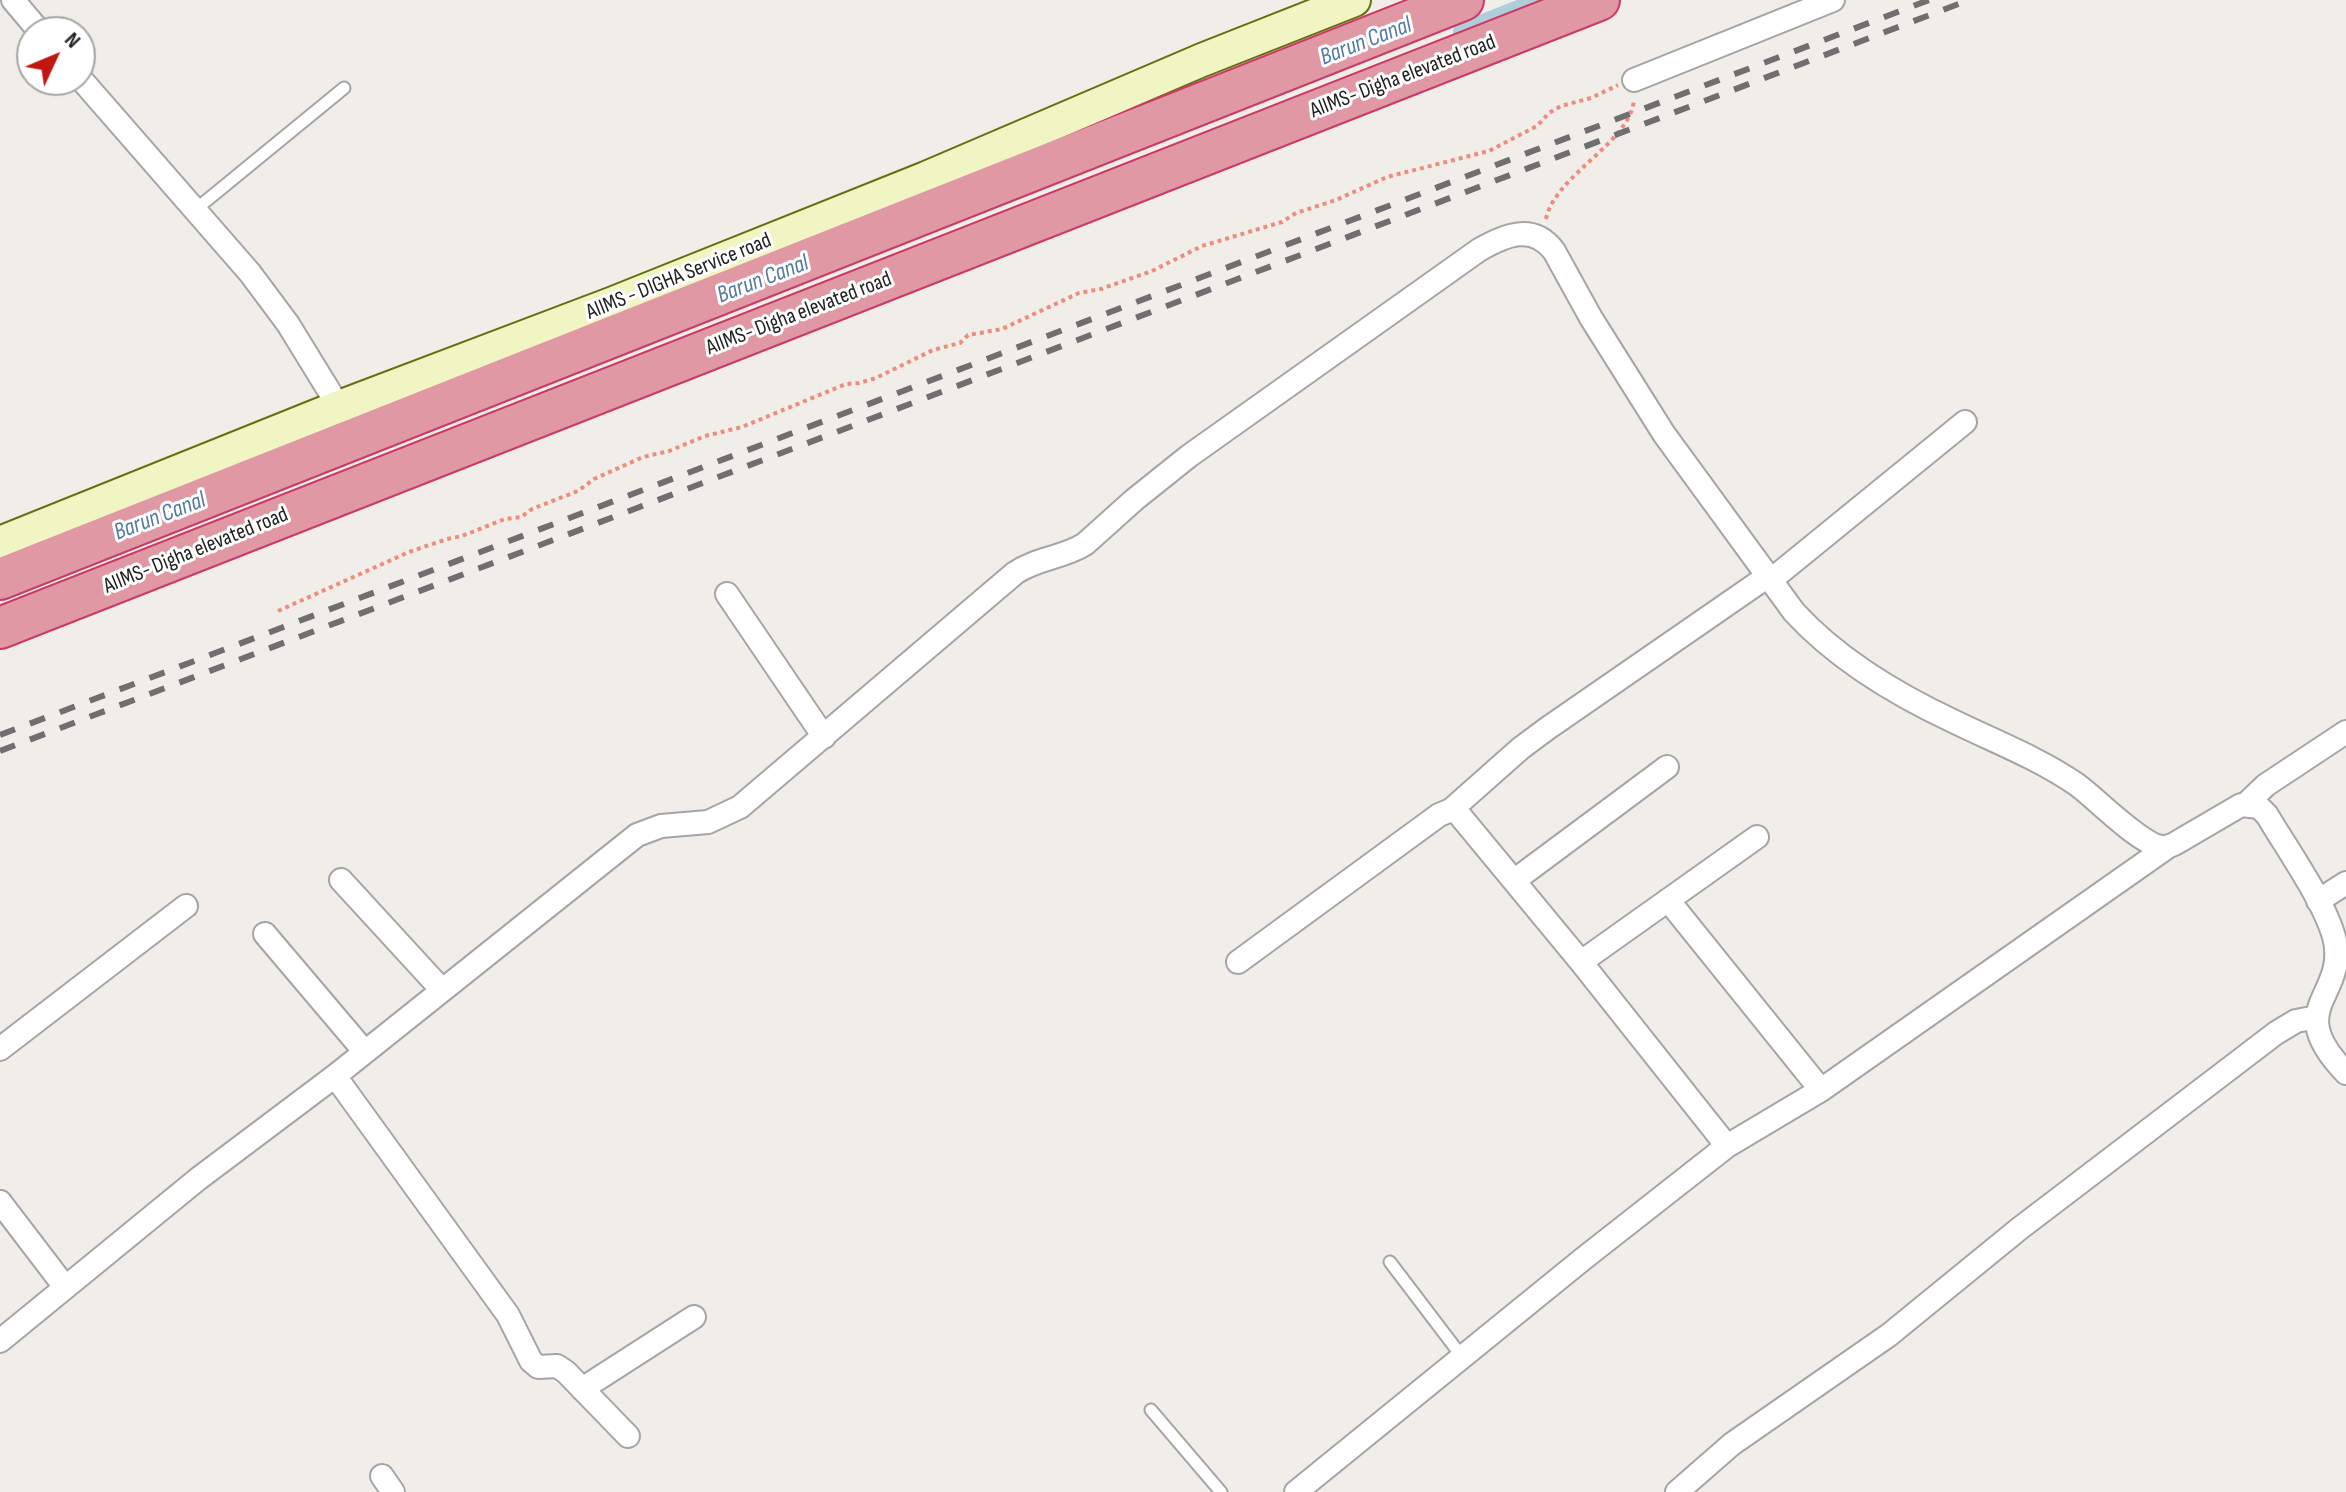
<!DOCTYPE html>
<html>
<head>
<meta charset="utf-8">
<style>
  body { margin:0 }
  #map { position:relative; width:2346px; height:1492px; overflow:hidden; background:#f1eee9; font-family:"Sofia Sans Condensed",sans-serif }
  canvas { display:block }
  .north { position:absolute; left:16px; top:16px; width:80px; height:80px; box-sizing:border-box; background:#fff; border:2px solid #a6a6a6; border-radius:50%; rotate:46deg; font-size:22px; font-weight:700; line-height:32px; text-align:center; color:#212121 }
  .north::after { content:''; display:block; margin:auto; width:28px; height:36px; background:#c01713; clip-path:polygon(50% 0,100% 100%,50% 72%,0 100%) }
</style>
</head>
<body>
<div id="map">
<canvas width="2346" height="1492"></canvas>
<div class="north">N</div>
</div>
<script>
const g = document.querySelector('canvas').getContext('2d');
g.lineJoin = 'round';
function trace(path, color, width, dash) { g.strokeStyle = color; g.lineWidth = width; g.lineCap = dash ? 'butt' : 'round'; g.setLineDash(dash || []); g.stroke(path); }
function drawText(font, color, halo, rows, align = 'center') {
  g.font = font + ' "Sofia Sans Condensed",sans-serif'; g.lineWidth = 6; g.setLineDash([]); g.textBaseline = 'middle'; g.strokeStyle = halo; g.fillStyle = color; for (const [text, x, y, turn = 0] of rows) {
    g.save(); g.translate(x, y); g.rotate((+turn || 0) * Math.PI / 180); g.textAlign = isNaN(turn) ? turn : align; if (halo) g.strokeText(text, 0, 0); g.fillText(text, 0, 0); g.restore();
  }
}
trace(new Path2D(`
  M1463,32L1544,0`), '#aecfda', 20);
const service = new Path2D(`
  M195,210L344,88
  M1390,1262L1463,1358
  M1151,1410L1221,1492`);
const minor = new Path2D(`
  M13,0L40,32
  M80,78L250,273L288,324L339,407
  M1634,80L1833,0
  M1771,580L1965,422
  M727,594L824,737
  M2245,805L2266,785L2346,732
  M1451,810L1521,748L1548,728L1768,576
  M341,880L442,990
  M1515,880L1667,767
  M1668,900L1821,1090
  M2318,901L2346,883
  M265,934L365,1052
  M1238,962L1439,815L1451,810L1457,812L1581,962L1727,1146
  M1581,962L1757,837
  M0,1049L186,906
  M335,1076L508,1315L531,1361L538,1367L557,1366L566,1372L628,1436
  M0,1202L65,1287
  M0,1341L198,1179L335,1076L637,835L661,826L708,822L740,807L1015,573C1037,558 1063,558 1085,544L1134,500L1189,456L1479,250C1505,235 1533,223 1554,251L1591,318L1664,434L1794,612C1838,660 1897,695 1955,722C1996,742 2038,758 2076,784C2095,797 2144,849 2165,847C2167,847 2175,844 2176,843L2241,805L2259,807L2267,815C2287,849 2327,905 2335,941C2346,998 2282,1007 2346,1073
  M582,1389L694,1317
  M382,1476L393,1492
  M1296,1492L1583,1259L1727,1146L1821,1090L2166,848
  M1677,1492L1732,1444L1889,1335L2019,1229L2276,1033L2296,1021L2317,1017`);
const secondary = new Path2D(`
  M0,543L326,412L611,304L926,178L1202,60L1354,0`);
const motorway = new Path2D(`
  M0,579L1463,0
  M0,628L1599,0`);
trace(service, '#a5a5a5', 15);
trace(minor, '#a5a5a5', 26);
trace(secondary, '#64710f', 36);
trace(motorway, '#cc3967', 44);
trace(new Path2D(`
  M1546,219C1555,175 1630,143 1634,100
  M278,611L409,552L447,539L462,536L505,519L521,517L532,509L578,491L594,479L643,457L669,451L705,436L742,427L846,384L859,383L876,378L933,350L960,343L968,335L1002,329L1079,293L1101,289L1152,271L1202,246L1282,222L1296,213L1336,200L1387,177L1489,151L1537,126L1549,113L1561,106L1591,98L1618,85`), '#ee8c7d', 4, [4, 4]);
trace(service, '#fff', 11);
trace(minor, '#fff', 22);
trace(secondary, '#f1f5c3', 32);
trace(motorway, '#e099a4', 40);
trace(new Path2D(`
  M0,735L1929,0
  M0,751L1969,0`), '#6f6f6f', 6, [16, 16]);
drawText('22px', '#212121', '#fff', [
  ["AIIMS- Digha elevated road",1403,77,-21],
  ["AIIMS - DIGHA Service road",679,277,-22],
  ["AIIMS- Digha elevated road",799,314,-21],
  ["AIIMS- Digha elevated road",196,551,-22]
]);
drawText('italic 24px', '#5278a1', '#fff', [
  ["Barun Canal",1366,42,-21],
  ["Barun Canal",763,280,-21],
  ["Barun Canal",160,517,-21]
]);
</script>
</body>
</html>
